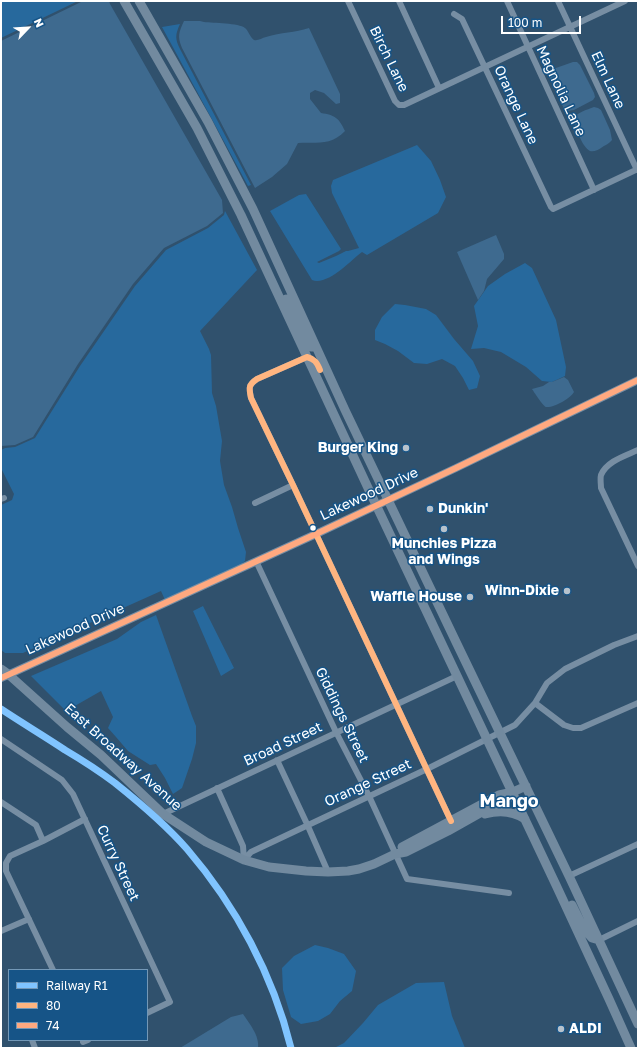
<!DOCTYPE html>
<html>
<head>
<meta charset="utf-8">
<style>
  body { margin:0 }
  #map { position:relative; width:639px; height:1049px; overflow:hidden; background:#30516d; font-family:"Golos Text",sans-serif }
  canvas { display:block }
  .frame { position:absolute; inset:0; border:2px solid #fff; pointer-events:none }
  .legend { position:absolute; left:8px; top:969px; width:140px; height:72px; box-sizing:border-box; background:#165487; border:1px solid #7398b7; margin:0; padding:5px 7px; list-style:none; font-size:12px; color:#fff }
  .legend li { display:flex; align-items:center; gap:8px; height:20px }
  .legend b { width:20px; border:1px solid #7398b7 }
  .north { position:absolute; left:8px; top:8px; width:40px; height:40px; -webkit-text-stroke:3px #165487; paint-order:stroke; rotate:65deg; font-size:11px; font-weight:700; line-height:16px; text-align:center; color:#fff }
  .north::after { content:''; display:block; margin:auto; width:14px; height:18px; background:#fff; clip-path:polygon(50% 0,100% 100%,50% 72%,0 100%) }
  .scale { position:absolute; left:501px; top:16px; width:80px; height:18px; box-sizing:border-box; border:2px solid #fff; border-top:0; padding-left:5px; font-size:12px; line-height:14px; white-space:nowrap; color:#fff; -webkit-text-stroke:3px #165487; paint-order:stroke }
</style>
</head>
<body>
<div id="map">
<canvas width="639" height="1049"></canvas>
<div class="frame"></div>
<ul class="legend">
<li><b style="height:5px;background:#80c4ff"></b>Railway R1</li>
<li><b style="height:5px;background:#ffb580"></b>80</li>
<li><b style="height:5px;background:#ffa980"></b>74</li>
</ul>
<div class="north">N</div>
<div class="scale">100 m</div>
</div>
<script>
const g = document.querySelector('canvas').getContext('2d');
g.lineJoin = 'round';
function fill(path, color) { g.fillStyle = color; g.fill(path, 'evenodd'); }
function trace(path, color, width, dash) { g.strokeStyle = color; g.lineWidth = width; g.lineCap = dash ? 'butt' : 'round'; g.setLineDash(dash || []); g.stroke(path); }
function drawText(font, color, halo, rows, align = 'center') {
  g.font = font + ' "Golos Text",sans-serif'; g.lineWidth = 3; g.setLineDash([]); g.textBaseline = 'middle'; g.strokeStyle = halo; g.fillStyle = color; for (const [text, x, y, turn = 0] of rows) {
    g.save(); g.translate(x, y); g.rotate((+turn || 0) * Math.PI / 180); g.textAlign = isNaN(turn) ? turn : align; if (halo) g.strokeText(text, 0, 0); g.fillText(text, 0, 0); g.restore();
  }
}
fill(new Path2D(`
  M1,1H78L1,38Z
  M180,24C175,35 175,39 180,49L251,185L248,186L162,27Z
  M417,145L431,161L440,180L446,197L438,213L367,255L362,252C351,260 328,286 312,280L270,211L299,195L306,194L341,249L339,251L317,262L319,263L336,256L346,251H348L359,248L332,193L331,186L333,180Z
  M225,211L257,270L200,331L209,349L211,355L212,393L216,406L222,441L220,461L224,485L232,507L238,528L246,552L245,561L238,567L165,600L161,591L23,653H5L1,650V505L12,500L14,494L1,468V450L5,448L15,447L35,438L80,366L135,286L166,250L208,228L224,215Z
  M525,263L532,268L556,320L566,367L565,376L552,382L542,381L526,367L501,352L484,348L471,349L478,326L474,306L488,286L505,274Z
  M395,304L405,305L426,309L436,315L454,339L473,361L480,376L477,388L469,390L463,378L455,366L442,359L427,364L414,363L398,351L385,344L375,340V330L382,317Z
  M203,606L234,668L221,676L193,611Z
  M156,615L192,716L196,726V743L192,759L182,788L173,794L165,778L156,764L150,765L128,751L116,737L108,728L113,717L101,691L66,711L31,676L117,639L141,622Z
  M315,945L328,948L344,954L356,971L352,991L340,1001L330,1014L318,1021L301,1024L291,1017L283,990L282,968L294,956Z
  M444,982L452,1016L465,1048H334L344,1043L363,1023L378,1005L416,983Z`), '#27699d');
fill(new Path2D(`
  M83,1H109L110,4L222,200L223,213L207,226L164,248L133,284L78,364L33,437L15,445L1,446V41Z
  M184,21H200L204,22C213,23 239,23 245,28C248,30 250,37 254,40C258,41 262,38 266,37C281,32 295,33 309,28L340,94V103L336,104L324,93L315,90L310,93V99L321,113C335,115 339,118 345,131C331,146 316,142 298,143L287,164L272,177L255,188L182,48C177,36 179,32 184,21Z
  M573,62H577L580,65L594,93L595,97L593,100L574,110L567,111L564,109L549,76L551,71L553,69Z
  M594,107L598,108L601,110L610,130L612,140C609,144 605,145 601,148C598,150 594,152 590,151C582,147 576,128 573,120C576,112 587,110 594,107Z
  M496,235L504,254V259L487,279L484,291L478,300L457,252Z
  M564,377L568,380L574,392C571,398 554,408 546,407C543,406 534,392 532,389L543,386L549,382H552Z
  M243,1014C249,1023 260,1036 258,1048H180L231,1017Z`), '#3e6a8f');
trace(new Path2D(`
  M348,1L395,101L399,105H404L625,1
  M399,1L439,88
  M507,1L594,190
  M558,1L637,170
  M454,14L462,19L551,207L553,209L638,169
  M307,357L257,379C248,385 249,388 251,398L293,485L451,821
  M638,450C625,456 607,461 601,475C600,479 601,484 601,488L638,566
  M1,499L4,498
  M255,503L293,485
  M256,561L336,732L369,796L407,879L509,893
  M535,703L564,725L573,728H581L638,703
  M1,739L62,780L73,794L170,1002L147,1013
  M277,760L307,824L328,872
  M217,788L243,846L244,860
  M1,802L36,825L43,841
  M163,814L457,676
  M244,860L251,852L427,769L515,725L535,703L547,683L565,669L614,645L638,636
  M569,876L638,844
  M1,931L29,919
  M599,940L638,921
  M53,970L6,871V863L10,856L43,841L85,819
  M32,1040L35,1048
  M83,1042L88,1040`), '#778ea3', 6);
trace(new Path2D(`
  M1,678L316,534L456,468L638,380`), '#778ea3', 8);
trace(new Path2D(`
  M124,1L197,128L241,215L369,490L556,885L609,999L631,1048
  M139,1L208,122L253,209L345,410L457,644L569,876L638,1024
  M286,299L305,337L311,347H313
  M1,669L8,674L67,727L101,755L163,814L206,842L244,860L269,867L306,871L328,872L348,871L359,869L374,864L395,854L406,852L448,831L503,800L513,792
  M485,814C499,810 513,811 525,819
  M402,847L499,795L513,792L526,786
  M572,905L584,929L592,938L599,940`), '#728a9f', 9);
const rail = new Path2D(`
  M1,709C22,723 44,736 65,750C82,760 99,771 115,783C140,803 166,825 187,849C236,906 273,975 291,1048`);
trace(rail, '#788fa3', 3);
trace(rail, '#165487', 1.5, [4.5]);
trace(new Path2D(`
  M320,370C317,362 314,359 307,357L257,379C248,385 249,388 251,398L293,485L451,821`), '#ffb580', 6);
trace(new Path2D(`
  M1,678L316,534L456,468L638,380`), '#ffa980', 6);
trace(new Path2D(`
  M1,709C22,723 44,736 65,750C82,760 99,771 115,783C140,803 166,825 187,849C236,906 273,975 291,1048`), '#80c4ff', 7);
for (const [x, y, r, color] of [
  [406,448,4,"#b7c2cc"],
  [430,509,4,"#b7c2cc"],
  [313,528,3.5,"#fff"],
  [444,529,4,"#b7c2cc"],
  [567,591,4,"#b7c2cc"],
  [470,597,4,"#b7c2cc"],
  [561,1029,4,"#b7c2cc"]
]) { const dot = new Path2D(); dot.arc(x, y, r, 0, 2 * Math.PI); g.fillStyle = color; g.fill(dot); trace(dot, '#165487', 1.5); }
drawText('14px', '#fff', '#165487', [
  ["Birch Lane",389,59,64],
  ["Elm Lane",608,80,65],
  ["Magnolia Lane",561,91,65],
  ["Orange Lane",516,105,65],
  ["Lakewood Drive",369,494,-25],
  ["Lakewood Drive",75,629,-24],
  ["Giddings Street",342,715,64],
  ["Broad Street",283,744,-25],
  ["East Broadway Avenue",123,757,42],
  ["Orange Street",368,783,-25],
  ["Curry Street",118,863,65]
]);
drawText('bold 14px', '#fff', '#165487', [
  ["Burger King",398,448],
  ["Dunkin'",438,509,"left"],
  ["Munchies Pizza",444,544,"center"],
  ["and Wings",444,560,"center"],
  ["Winn-Dixie",559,591],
  ["Waffle House",462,597],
  ["ALDI",569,1029,"left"]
], 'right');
drawText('bold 18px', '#fff', '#165487', [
  ["Mango",509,801]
]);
</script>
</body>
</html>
